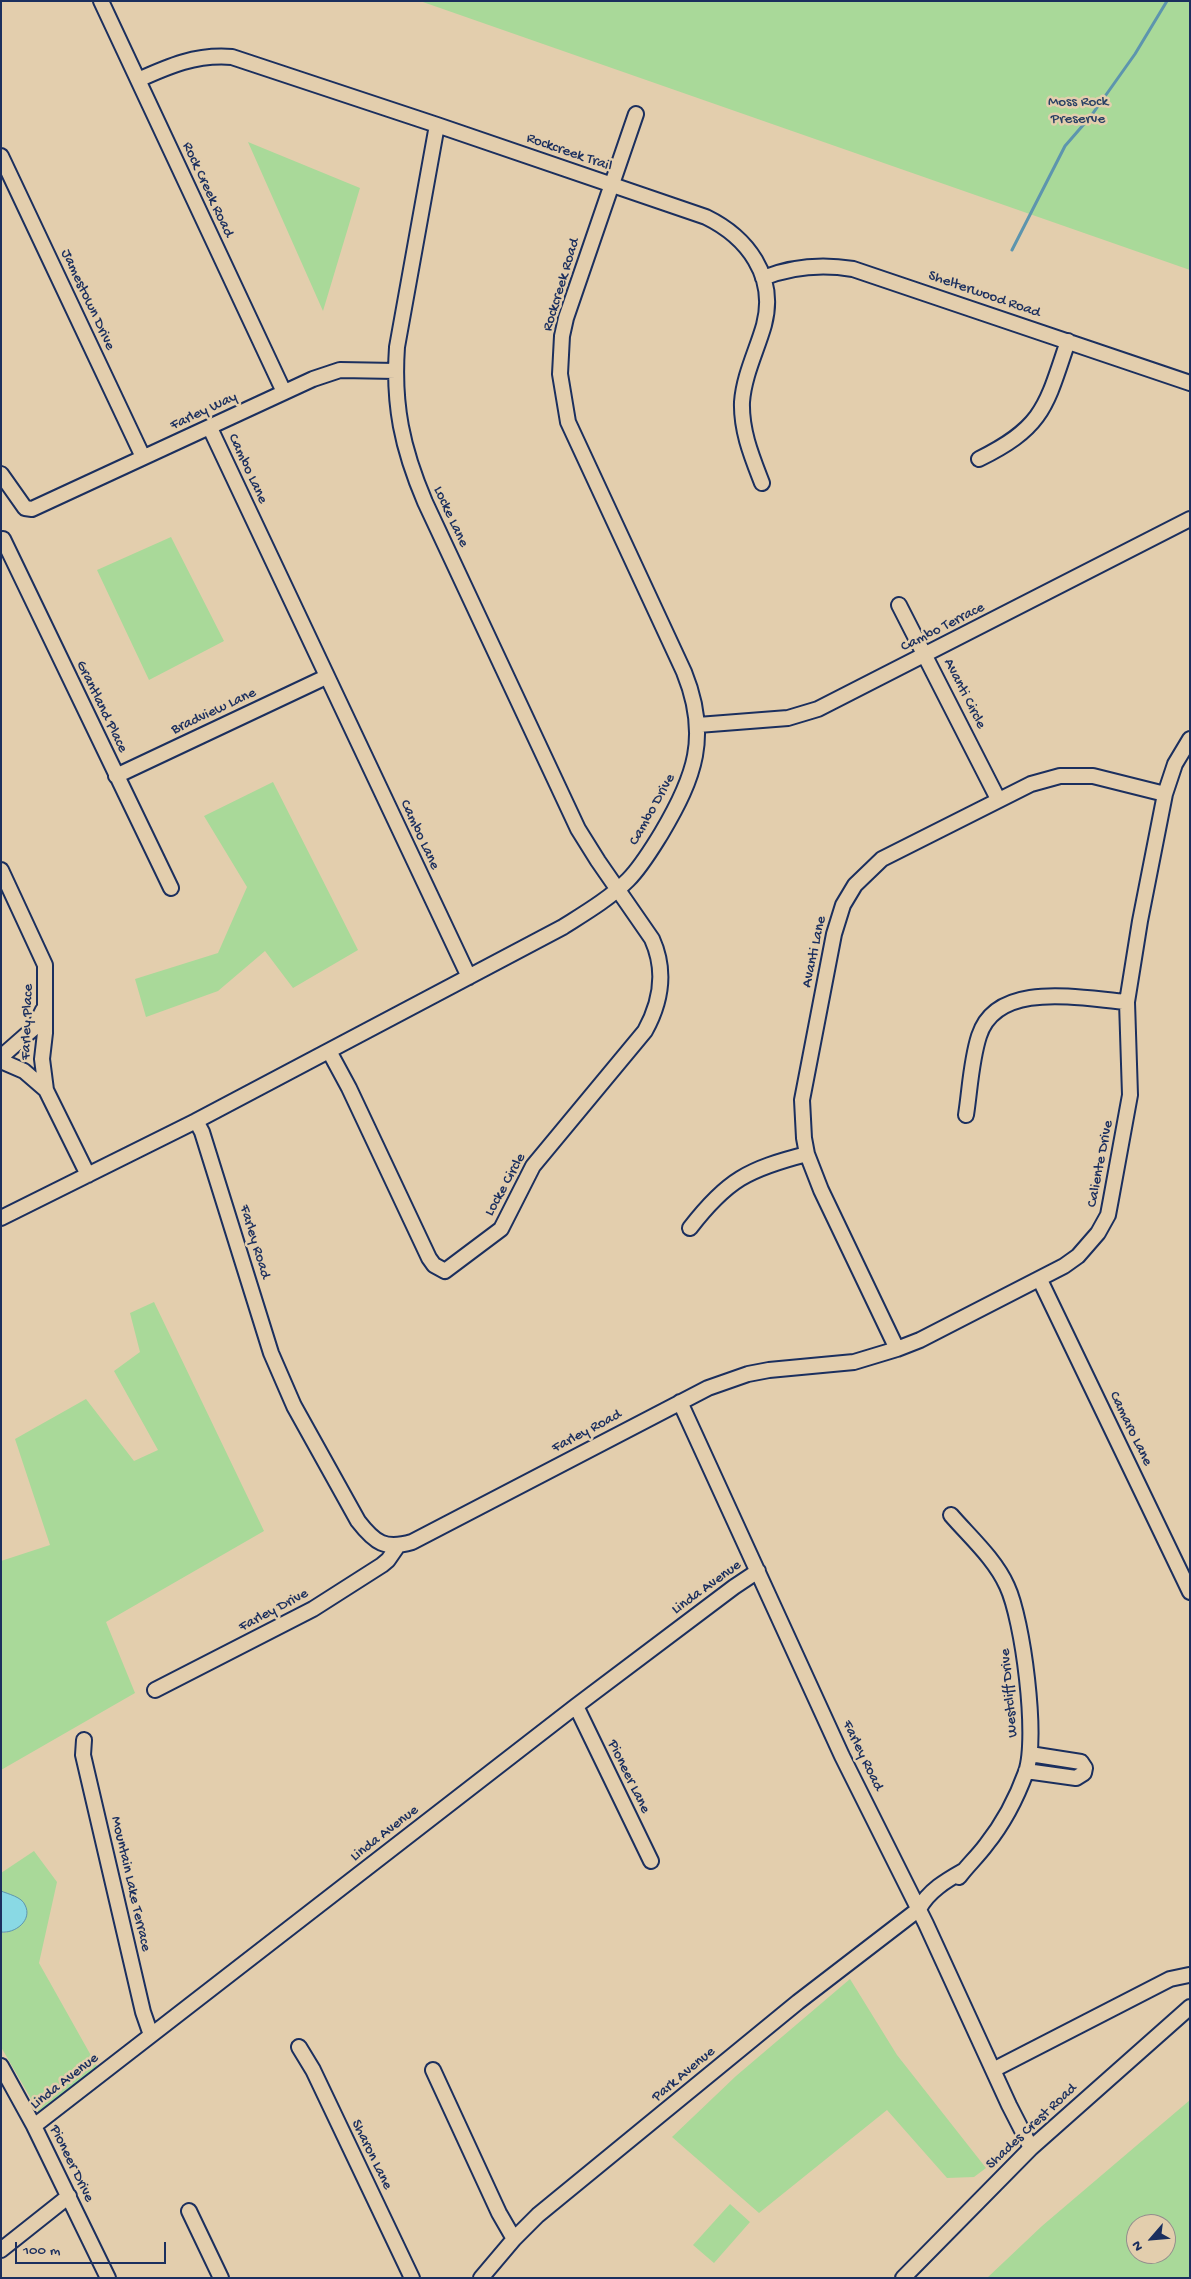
<!DOCTYPE html>
<html>
<head>
<meta charset="utf-8">
<style>
  body { margin:0 }
  #map { position:relative; width:1191px; height:2279px; overflow:hidden; background:#e3cead; font-family:"Gochi Hand",sans-serif }
  canvas { display:block }
  .frame { position:absolute; inset:0; border:2px solid #1b2f5e; pointer-events:none }
  .north { position:absolute; left:1126px; top:2214px; width:50px; height:50px; box-sizing:border-box; background:#e3cead; border:1px solid #938e8d; border-radius:50%; rotate:243deg; font-size:14px; font-weight:700; line-height:20px; text-align:center; color:#1b2f5e }
  .north::after { content:''; display:block; margin:auto; width:18px; height:22px; background:#1b2f5e; clip-path:polygon(50% 0,100% 100%,50% 72%,0 100%) }
  .scale { position:absolute; left:15px; top:2242px; width:151px; height:22px; box-sizing:border-box; border:2px solid #1b2f5e; border-top:0; padding-left:6px; font-size:15px; line-height:18px; white-space:nowrap; color:#1b2f5e; -webkit-text-stroke:4px #e3cead; paint-order:stroke }
</style>
</head>
<body>
<div id="map">
<canvas width="1191" height="2279"></canvas>
<div class="frame"></div>
<div class="north">N</div>
<div class="scale">100 m</div>
</div>
<script>
const g = document.querySelector('canvas').getContext('2d');
g.lineJoin = 'round';
function fill(path, color) { g.fillStyle = color; g.fill(path, 'evenodd'); }
function trace(path, color, width, dash) { g.strokeStyle = color; g.lineWidth = width; g.lineCap = dash ? 'butt' : 'round'; g.setLineDash(dash || []); g.stroke(path); }
function drawText(font, color, halo, rows, align = 'center') {
  g.font = font + ' "Gochi Hand",sans-serif'; g.lineWidth = 5; g.setLineDash([]); g.textBaseline = 'middle'; g.strokeStyle = halo; g.fillStyle = color; for (const [text, x, y, turn = 0] of rows) {
    g.save(); g.translate(x, y); g.rotate((+turn || 0) * Math.PI / 180); g.textAlign = isNaN(turn) ? turn : align; if (halo) g.strokeText(text, 0, 0); g.fillText(text, 0, 0); g.restore();
  }
}
fill(new Path2D(`
  M420,1H1190V270Z
  M248,142L360,188L323,311Z
  M171,537L224,641L149,680L97,570Z
  M273,782L358,950L293,988L265,951L218,991L146,1017L135,979L218,953L247,887L204,816Z
  M154,1302L264,1531L106,1622L135,1693L1,1770V1561L50,1545L15,1439L86,1399L134,1461L158,1450L114,1371L140,1352L130,1313Z
  M34,1851L57,1882L39,1963L98,2068L41,2116L1,2047V1932L6,1933L27,1914C24,1899 15,1897 1,1891V1873Z
  M850,1979L897,2055L986,2168L974,2177L947,2178L887,2110L759,2213L672,2137L736,2076Z
  M1190,2100V2278H987L1042,2226ZM1136,2224H1166V2254H1136Z
  M730,2204L750,2222L714,2263L693,2245Z`), '#a9d999');
const water = new Path2D(`
  M1,1891C8,1894 22,1897 25,1905C33,1920 15,1934 1,1932Z`);
fill(water, '#89d9e4');
trace(water, '#5d95ae', 1);
trace(new Path2D(`
  M1012,250L1065,146L1091,116L1135,54L1167,1`), '#5d95ae', 3);
const minor = new Path2D(`
  M101,1L284,392
  M138,80C169,66 196,54 232,57L437,125L706,217C747,237 777,276 764,325C757,350 744,375 742,402C741,431 752,457 762,483
  M1,156L143,457
  M763,278C793,266 822,264 853,269L1190,383
  M210,428L469,977
  M979,459C1044,427 1046,406 1068,341
  M1,474L25,508L32,509L313,379L340,370L396,371
  M3,539L171,888
  M899,605L998,799
  M698,725L788,718L818,709L1190,519
  M116,776L326,677
  M1,870L45,965V1033L42,1059L46,1090L88,1175
  M329,1051L349,1088L429,1258L434,1265L445,1271L501,1229L533,1166L645,1031C661,1002 666,970 652,939L598,861L578,829L425,502C402,448 393,405 397,347L437,125
  M1,1057L34,1028L43,1010
  M1,1061L24,1071L46,1090
  M966,1115C970,1089 971,1061 979,1036C997,979 1083,999 1127,1002
  M196,1121L202,1132L271,1353L294,1406L358,1521C375,1543 385,1550 412,1542L708,1388L748,1374L769,1370L854,1362L897,1349L920,1340L1064,1266L1078,1256L1098,1233L1108,1215L1111,1199L1130,1095L1127,1002L1140,921L1165,794L1175,764L1190,739
  M1,1218L196,1121L563,927C585,913 609,899 628,880C641,867 651,850 661,834C695,777 710,736 684,672L568,422L560,374L562,336L566,318L636,114
  M690,1228C727,1180 748,1169 807,1154
  M1040,1280L1190,1592
  M897,1349L821,1190L807,1154L804,1138L802,1100L834,934L843,905L855,885L882,859L1031,784L1060,776H1093L1165,794
  M680,1402L842,1756L926,1924L1009,2105L1031,2148
  M951,1515C970,1537 995,1559 1007,1586C1023,1620 1038,1737 1026,1772C1017,1797 1002,1825 986,1845C978,1856 967,1866 959,1877
  M155,1690L313,1609L382,1565L388,1560L397,1547
  M576,1706L651,1861
  M84,1740L83,1755L143,2012L151,2035
  M1026,1771L1076,1778L1084,1773L1085,1768L1081,1762L1030,1754
  M299,2047L313,2070L412,2278
  M1,2066L34,2126L108,2278
  M433,2070L499,2213L514,2239
  M993,2070L1170,1979L1189,1975
  M34,2126L576,1706L734,1587L758,1571
  M189,2211L221,2278
  M1,2250L69,2196
  M481,2278L514,2239L538,2215L798,2002L919,1909C928,1891 947,1880 963,1871
  M903,2278L1031,2148L1190,2007`);
trace(minor, '#1b2f5e', 18);
trace(minor, '#e3cead', 14);
drawText('15px', '#294064', '#e3cead', [
  ["Moss Rock",1078,103],
  ["Preserve",1078,120]
]);
drawText('15px', '#1b2f5e', '#e3cead', [
  ["Rockcreek Trail",569,153,19],
  ["Rock Creek Road",207,190,65],
  ["Rockcreek Road",562,285,-73],
  ["Shelterwood Road",984,295,19],
  ["Jamestown Drive",87,300,65],
  ["Farley Way",204,412,-25],
  ["Cambo Lane",247,469,65],
  ["Locke Lane",450,517,65],
  ["Cambo Terrace",943,628,-27],
  ["Avanti Circle",964,694,63],
  ["Grantland Place",101,707,64],
  ["Bradview Lane",214,712,-25],
  ["Cambo Drive",653,810,-61],
  ["Cambo Lane",419,835,65],
  ["Avanti Lane",815,952,-78],
  ["Farley Place",28,1022,-88],
  ["Caliente Drive",1101,1164,-79],
  ["Locke Circle",506,1185,-61],
  ["Farley Road",254,1242,73],
  ["Camaro Lane",1130,1429,64],
  ["Farley Road",587,1432,-28],
  ["Linda Avenue",707,1588,-36],
  ["Farley Drive",274,1611,-28],
  ["Westcliff Drive",1010,1693,-95],
  ["Farley Road",862,1756,64],
  ["Pioneer Lane",628,1777,64],
  ["Linda Avenue",385,1834,-38],
  ["Mountain Lake Terrace",130,1884,77],
  ["Park Avenue",684,2075,-40],
  ["Linda Avenue",65,2082,-38],
  ["Shades Crest Road",1032,2127,-43],
  ["Sharon Lane",371,2155,64],
  ["Pioneer Drive",71,2164,64]
]);
</script>
</body>
</html>
